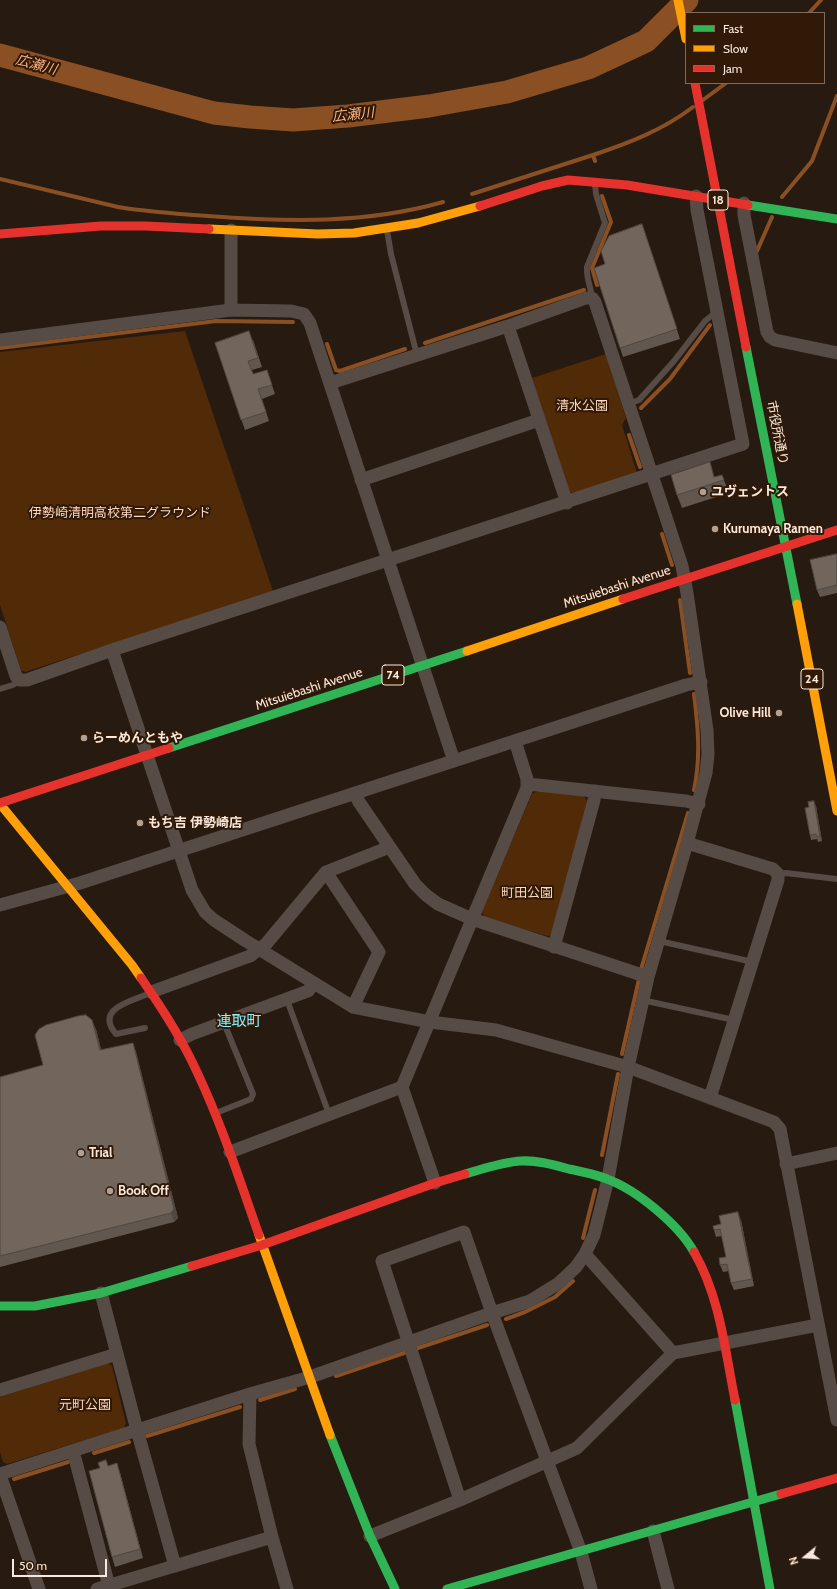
<!DOCTYPE html>
<html>
<head>
<meta charset="utf-8">
<style>
  body { margin:0 }
  #map { position:relative; width:837px; height:1589px; overflow:hidden; background:#271a10; font-family:Cabin,sans-serif }
  canvas { display:block }
  .legend { position:absolute; left:685px; top:12px; width:140px; height:72px; box-sizing:border-box; background:#301907; border:1px solid #806c5d; margin:0; padding:5px 7px; list-style:none; font-size:12px; color:#f9e8dd }
  .legend li { display:flex; align-items:center; gap:8px; height:20px }
  .legend b { width:20px; border:1px solid #806c5d }
  .north { position:absolute; left:785px; top:1537px; width:40px; height:40px; -webkit-text-stroke:3px #301907; paint-order:stroke; rotate:252deg; font-size:11px; font-weight:700; line-height:16px; text-align:center; color:#f9e8dd }
  .north::after { content:''; display:block; margin:auto; width:14px; height:18px; background:#f9e8dd; clip-path:polygon(50% 0,100% 100%,50% 72%,0 100%) }
  .scale { position:absolute; left:12px; top:1559px; width:95px; height:18px; box-sizing:border-box; border:2px solid #f9e8dd; border-top:0; padding-left:5px; font-size:12px; line-height:14px; white-space:nowrap; color:#f9e8dd; -webkit-text-stroke:3px #301907; paint-order:stroke }
</style>
</head>
<body>
<div id="map">
<canvas width="837" height="1589"></canvas>
<ul class="legend">
<li><b style="height:5px;background:#30b455"></b>Fast</li>
<li><b style="height:5px;background:#ff9f0a"></b>Slow</li>
<li><b style="height:5px;background:#e5322d"></b>Jam</li>
</ul>
<div class="north">N</div>
<div class="scale">50 m</div>
</div>
<script>
const g = document.querySelector('canvas').getContext('2d');
g.lineJoin = 'round';
function fill(path, color) { g.fillStyle = color; g.fill(path, 'evenodd'); }
function trace(path, color, width, dash) { g.strokeStyle = color; g.lineWidth = width; g.lineCap = dash ? 'butt' : 'round'; g.setLineDash(dash || []); g.stroke(path); }
function drawText(font, color, halo, rows, align = 'center') {
  g.font = font + ' Cabin,"Noto Sans JP",sans-serif'; g.lineWidth = 4; g.setLineDash([]); g.textBaseline = 'middle'; g.strokeStyle = halo; g.fillStyle = color; for (const [text, x, y, turn = 0] of rows) {
    g.save(); g.translate(x, y); g.rotate((+turn || 0) * Math.PI / 180); g.textAlign = isNaN(turn) ? turn : align; if (halo) g.strokeText(text, 0, 0); g.fillText(text, 0, 0); g.restore();
  }
}
fill(new Path2D(`
  M185,331L273,591L25,672L21,670L0,605V352Z
  M606,354L626,418L622,425L637,473L574,493L570,492L532,378Z
  M538,791L584,796L587,801L553,935L547,936L485,918L482,912L532,794Z
  M108,1363L112,1366L126,1423L124,1428L7,1464L3,1462L0,1452V1397Z`), '#512a07');
trace(new Path2D(`
  M809,13L821,0
  M703,100L726,83
  M595,161L593,155C629,143 663,130 693,107
  M0,179L118,207C148,212 178,214 208,216C287,222 366,224 443,202
  M472,194L593,155
  M782,197L812,161L837,96
  M757,251L772,217
  M597,285L592,268L611,222L602,196
  M425,343L584,290
  M327,344L336,370L340,371L405,349
  M0,348L216,321L293,322
  M641,408L670,379L710,325
  M629,435L640,467
  M662,534L672,565
  M680,600L690,673
  M694,790C701,757 698,727 694,694
  M622,1054L642,966L688,813
  M602,1155L618,1074
  M583,1238L595,1190
  M506,1319L525,1312L555,1297L573,1281
  M415,1349L487,1325
  M336,1376L404,1353
  M260,1400L295,1389
  M147,1436L240,1407
  M94,1453L129,1442
  M14,1479L68,1462`), '#8a5024', 4);
trace(new Path2D(`
  M0,55L214,113L250,117L293,120L348,116L429,106L507,92L588,68L646,41L687,0`), '#8a5024', 23);
trace(new Path2D(`
  M387,230L391,254L417,355
  M592,298C591,288 586,277 587,267L605,223L596,194L595,184
  M628,404L639,400L674,361L705,321L716,312
  M0,689L13,685L19,680
  M778,874L786,873L837,879
  M659,941L753,962
  M287,1000L329,1114
  M642,1000L734,1020
  M145,1028L116,1034C94,1008 133,1001 150,993
  M216,1113L251,1099L253,1094L224,1023`), '#564b45', 6);
trace(new Path2D(`
  M744,203V215L767,332L770,337L775,340L837,353
  M231,310V230
  M508,326L567,503
  M0,340L231,310L291,311L304,314L310,323L454,761
  M361,480L539,420
  M0,627L16,676L19,680H27L112,650L743,444L697,210L696,196
  M112,650L192,890L205,912L214,920L246,941L353,1007L430,1022L496,1030L628,1067L774,1122L780,1129L837,1420
  M528,784L686,801L699,804
  M355,793L359,802L415,884L426,895L438,904L472,919L648,977
  M687,843L773,869L778,874V880L710,1098
  M326,872L379,952L353,1007
  M0,905L80,883L686,685L701,682
  M554,947L594,800L595,791
  M151,992L250,956L266,944L326,872L382,850L389,846
  M180,1040L192,1034L308,991L314,983
  M230,1152L402,1087
  M786,1164L837,1153
  M435,1183L402,1087L527,788V779L515,741
  M585,1254L673,1353
  M101,1293L137,1430L175,1566
  M0,1390L117,1354
  M250,1394L249,1444L272,1537L287,1589
  M73,1451L109,1586
  M0,1474L250,1394L310,1377L492,1313L530,1301L559,1283L576,1267L585,1254L594,1235L608,1179L628,1067L648,977L687,843L706,773L708,754L707,730L687,593L682,566L595,302L592,298H586L508,326L330,383
  M0,1475L39,1589
  M460,1500L382,1261L464,1232L492,1313L581,1552L591,1589
  M653,1531L668,1589
  M370,1536L460,1500L577,1448L673,1353L818,1325
  M97,1589L272,1537`), '#564b45', 13);
trace(new Path2D(`
  M748,205L837,219
  M746,347L797,604
  M169,748L467,651
  M465,1174C483,1169 502,1162 521,1161C537,1160 554,1165 569,1169C582,1172 595,1174 607,1179C637,1190 679,1225 694,1252
  M0,1306H35L101,1293L192,1266
  M735,1400L770,1589
  M330,1435L370,1536L395,1589
  M447,1589L781,1494`), '#30b455', 9);
trace(new Path2D(`
  M678,0L686,39
  M209,229L318,234L354,233L418,223L480,206
  M797,604L837,811
  M467,651L623,599
  M0,804L132,965L141,978
  M259,1235L330,1435`), '#ff9f0a', 9);
trace(new Path2D(`
  M695,83L746,347
  M480,206L542,186L568,180L627,185L748,205
  M0,234L101,226H145L209,229
  M623,599L837,530
  M0,803L169,748
  M141,978C162,1008 182,1039 197,1072C222,1125 240,1181 259,1235
  M694,1252C720,1297 725,1350 735,1400
  M192,1266L262,1245L435,1183L465,1174
  M781,1494L837,1478`), '#e5322d', 9);
fill(new Path2D(`
  M642,224L680,339L623,357L620,348L605,264Z
  M253,340L262,367L252,370L253,374L267,370L275,394L262,399L269,421L245,430L215,343Z
  M722,475L729,493L682,508L677,495L715,477Z
  M837,554V593L820,597L817,590Z
  M816,806L822,841L818,842L817,839L811,840L810,835L809,807Z
  M96,1029L101,1050L133,1043L136,1052L178,1218L174,1222L0,1267V1077L43,1065Z
  M741,1220L754,1286L734,1290L731,1283L729,1271L723,1272L720,1265L726,1257L722,1236L716,1237L714,1230Z
  M108,1466L120,1473L143,1558L115,1567L112,1557L100,1468Z`), '#61574f');
fill(new Path2D(`
  M814,801L816,806L822,841L820,836Z
  M92,1020L96,1029L104,1060L100,1050Z
  M133,1043L136,1052L178,1218L174,1222L171,1213Z
  M738,1212L741,1220L754,1286L752,1279Z
  M117,1463L120,1473L143,1558L140,1549Z`), '#4f4740');
const building = new Path2D(`
  M642,224L677,329L620,348L594,268L605,264L601,251L609,236Z
  M249,331L258,358L248,361L253,374L267,370L272,385L258,389L266,412L241,420L215,343Z
  M710,462L714,477L722,475L724,480L677,495L671,475Z
  M837,554V585L817,590L810,560Z
  M814,801L820,836L817,837L816,834L810,835L805,808L809,807L808,802Z
  M86,1015L92,1020L100,1050L133,1043L174,1209L171,1213L0,1256V1077L43,1065L35,1035L39,1029L46,1025L78,1016Z
  M738,1212L752,1279L731,1283L727,1264L720,1265L719,1258L726,1257L720,1229L714,1230L713,1226L721,1224L719,1216Z
  M106,1460L108,1466L117,1463L140,1549L112,1557L89,1471L100,1468L98,1463Z`);
fill(building, '#71655c');
trace(building, '#4f4740', 1);
for (const [x, y, r, color] of [
  [703,492,4,"#b0a095"],
  [715,529,4,"#b0a095"],
  [779,713,4,"#b0a095"],
  [84,738,4,"#b0a095"],
  [140,823,4,"#b0a095"],
  [81,1153,4,"#b0a095"],
  [110,1191,4,"#b0a095"]
]) { const dot = new Path2D(); dot.arc(x, y, r, 0, 2 * Math.PI); g.fillStyle = color; g.fill(dot); trace(dot, '#301907', 1.5); }
for (const [x, y, w] of [
  [718,200,20],
  [393,675,22],
  [812,679,22]
]) { const box = new Path2D(); box.roundRect(x - w / 2, y - 10, w, 20, 3); g.fillStyle = '#301907'; g.fill(box); trace(box, '#f9e8dd', 1); }
drawText('bold 12px', '#f9e8dd', null, [
  ["18",718,200],
  ["74",393,675],
  ["24",812,679]
]);
drawText('13px', '#fdd7bf', '#301907', [
  ["清水公園",582,406],
  ["伊勢崎清明高校第二グラウンド",120,513],
  ["町田公園",527,893],
  ["元町公園",85,1405]
]);
drawText('13px', '#f9e8dd', '#301907', [
  ["市役所通り",777,433,79],
  ["Mitsuiebashi Avenue",617,587,-18],
  ["Mitsuiebashi Avenue",309,689,-18]
]);
drawText('bold 13px', '#f9e8dd', '#301907', [
  ["ユヴェントス",711,492],
  ["Kurumaya Ramen",723,529],
  ["Olive Hill",771,713,"right"],
  ["らーめんともや",92,738],
  ["もち吉 伊勢崎店",148,823],
  ["Trial",89,1153],
  ["Book Off",118,1191]
], 'left');
drawText('italic 14px', '#fab180', '#301907', [
  ["広瀬川",36,65,15],
  ["広瀬川",353,115,-6]
]);
drawText('15px', '#88f2fe', '#301907', [
  ["連取町",239,1022]
]);
</script>
</body>
</html>
